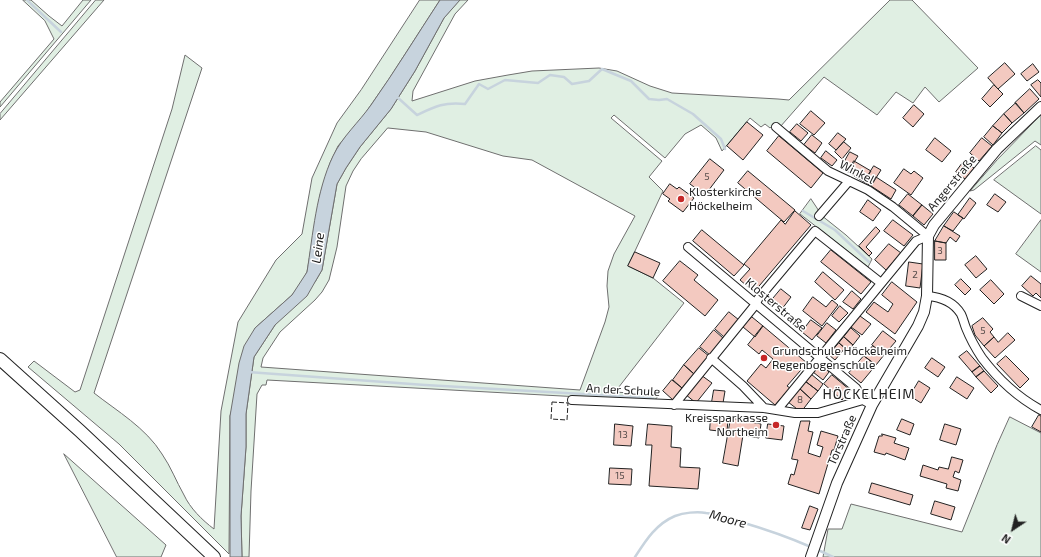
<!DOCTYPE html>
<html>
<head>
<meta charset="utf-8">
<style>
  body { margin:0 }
  #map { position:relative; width:1041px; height:557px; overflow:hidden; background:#fff; font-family:"Exo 2",sans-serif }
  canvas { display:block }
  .north { position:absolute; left:993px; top:509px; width:40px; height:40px; -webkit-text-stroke:3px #fff; paint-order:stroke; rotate:215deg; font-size:11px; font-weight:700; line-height:16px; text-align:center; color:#222 }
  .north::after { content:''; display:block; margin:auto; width:14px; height:18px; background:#222; clip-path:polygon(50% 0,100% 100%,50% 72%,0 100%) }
</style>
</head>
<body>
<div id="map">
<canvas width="1041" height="557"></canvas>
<div class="north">N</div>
</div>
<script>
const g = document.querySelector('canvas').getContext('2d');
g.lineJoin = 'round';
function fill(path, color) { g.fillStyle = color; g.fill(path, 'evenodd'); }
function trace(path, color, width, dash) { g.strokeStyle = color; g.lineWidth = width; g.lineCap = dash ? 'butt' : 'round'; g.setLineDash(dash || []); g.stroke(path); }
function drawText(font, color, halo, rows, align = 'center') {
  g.font = font + ' "Exo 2",sans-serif'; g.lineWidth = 3; g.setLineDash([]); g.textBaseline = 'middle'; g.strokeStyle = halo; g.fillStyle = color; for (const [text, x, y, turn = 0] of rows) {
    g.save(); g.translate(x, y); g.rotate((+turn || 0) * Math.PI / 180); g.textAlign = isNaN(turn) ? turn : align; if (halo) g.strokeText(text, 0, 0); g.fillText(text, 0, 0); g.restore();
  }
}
const green = new Path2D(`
  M23,0H31L49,16L62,26L83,0H91L0,107V102L54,39L45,21Z
  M96,0H104L0,120V114Z
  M420,0H440L389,79L364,115L338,146L330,163L320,195L307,272L301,283L292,295L255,328L230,416L229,554L119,444L28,367L34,361L75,392L80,390L172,109L185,55L202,68L94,393C117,411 146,428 162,454C171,467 176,481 184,495C190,508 202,520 214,529L221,411L238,322L276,260L302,234L312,178L337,123L361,90Z
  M460,0H468L455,14L413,91L412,101L475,81L508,75L532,71L599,68L617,71L650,86L672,93L778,99L789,100L890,0H912L978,68L939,102L925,87L913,103L896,92L877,115L824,77L780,127L776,123L770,128L765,124L761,127L750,118L722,151L716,138L701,125L685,134L665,158L614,115L611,118L662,161L649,177L663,191L628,266L653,278L684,303L615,392L659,395L654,401L267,380L266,385H262L257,394L251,491L249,557H242L241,516L246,447V414L254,357L275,325L315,282L322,270L337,184L346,168L360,147L391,109L415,71L444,18ZM388,128L426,132L503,156L532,160L635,216L614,254L608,271L607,286L609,307L605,322L580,390L261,367L263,358L280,332L315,300L322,292L329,280L337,247L346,186L353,171L361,159Z
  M1041,115V145L1035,141L974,190L970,191L997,160Z
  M1036,146L1041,150V214L994,180Z
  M811,199L817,208L821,215L846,235L872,259L868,267L800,214Z
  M1041,220V272L1016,254Z
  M1010,417L1041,433V557H823L828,529H842L851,504L962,532L997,445Z
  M64,454L166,545L161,557H117Z`);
fill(green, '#e0efe3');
trace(green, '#6f6f6f', 1);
const water = new Path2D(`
  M440,0H460L444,18L415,71L391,109L360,147L346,168L337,184L322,270L315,282L307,296L275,325L254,357L246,414V447L241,516L242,557H230V416L239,363L244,346L255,328L292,295L307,272C313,234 316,192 333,156C342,137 359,122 371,105C395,71 417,35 440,0Z`);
fill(water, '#c7d3dd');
trace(water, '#6f6f6f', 1);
trace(new Path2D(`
  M27,0L61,32
  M396,96L417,115C436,106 444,102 465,104L479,84L488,89L505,80L538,83L550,75L564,77L572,84L589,81L602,69L631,81L649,99L659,100L667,99L693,114L721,139L725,149
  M803,211L835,230L869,262
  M248,372L425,385L653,398
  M816,549L833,557
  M635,557C646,540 656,524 675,516C683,513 697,511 706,513C718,514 730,518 741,522C765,529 788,537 811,547`), '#c7d3dd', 2.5);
const building = new Path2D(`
  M1005,63L1015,74L998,89L988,78Z
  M1033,64L1039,72L1027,81L1021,74Z
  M1038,80L1041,83V97L1031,85Z
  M994,85L1003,94L990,107L982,99Z
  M1030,89L1039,99L1024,113L1015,103Z
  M1016,103L1024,113L1012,123L1004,114Z
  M914,105L924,114L913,127L903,118Z
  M811,111L825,123L814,135L800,124Z
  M1004,114L1012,123L1002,133L993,126Z
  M747,122L763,135L743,160L727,146Z
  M797,124L808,133L801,141L790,132Z
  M993,126L1002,133L993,145L984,137Z
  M838,133L846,139L836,150L829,144Z
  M812,135L822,143L815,153L804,145Z
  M779,136L823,173L811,188L767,151Z
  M935,138L951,151L942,162L926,150Z
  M982,138L992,146L979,161L970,153Z
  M844,142L851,148L842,159L835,152Z
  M826,151L837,160L832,166L821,158Z
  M850,152L858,156L848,172L841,168Z
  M710,159L724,170L705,195L690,184Z
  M854,161L871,171L864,182L848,172Z
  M964,161L974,168L965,179L956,172Z
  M874,166L881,170L871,186L864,182Z
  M904,169L911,174L914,171L923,178L911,195L894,183Z
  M748,171L795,210L784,222L738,183Z
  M876,177L896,190L891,199L871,186Z
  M670,184L677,189L679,187L694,198L683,212L668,201L670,199L663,194Z
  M908,194L922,205L913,216L899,205Z
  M995,194L1006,202L998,212L987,205Z
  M970,198L976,203L964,219L958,215Z
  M868,200L881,210L873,221L860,212Z
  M922,205L933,214L924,225L913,216Z
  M795,211L811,225L754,292L740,280L750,269L744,264L781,220L785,224Z
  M954,212L963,218L953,231L944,226Z
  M893,220L913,235L904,246L884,231Z
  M944,226L960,236L956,242L950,237L946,243L935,241Z
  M876,227L880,231L866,247L872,253L869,256L859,246Z
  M702,230L744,265L734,276L693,241Z
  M935,241L946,243V260H935Z
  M889,244L901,253L886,270L875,260Z
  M831,250L871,282L861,294L821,262Z
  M635,252L660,263L653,278L628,266Z
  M976,256L987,269L976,278L965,265Z
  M680,261L698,275L694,280L718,300L705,316L663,281Z
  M909,262L923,264L920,288L906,286Z
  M823,272L844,290L835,300L815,282Z
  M1031,276L1041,284V298L1036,293L1033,296L1022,286Z
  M961,279L971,289L965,295L955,285Z
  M991,280L1004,294L994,304L980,290Z
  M892,282L917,302L895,334L866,312L874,302L888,312L893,304L882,295Z
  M781,289L791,297L782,309L771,301Z
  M852,291L861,299L853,309L843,302Z
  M813,297L826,307L832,300L838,305L822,326L803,311Z
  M840,306L848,313L839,322L832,316Z
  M729,312L739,320L724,337L715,329Z
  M860,316L871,324L862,335L851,327Z
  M752,317L763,326L755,337L743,327Z
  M983,318L993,329L990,332L994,337L984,346L975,335L972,326Z
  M811,320L822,328L812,340L802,332Z
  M827,323L836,330L826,343L817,336Z
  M763,326L807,363L787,386L790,388L775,405L747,381L761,364L766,368L773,359L762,350L759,354L748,345Z
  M851,328L860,336L853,345L844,337Z
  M714,330L723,338L710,355L700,347Z
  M883,331L896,341L884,355L872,345Z
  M1008,333L1015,340L995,358L984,346L994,337L998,342Z
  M844,337L853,345L848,351L839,343Z
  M839,343L845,348L835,360L829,355Z
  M873,346L884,355L876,365L864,356Z
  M699,348L709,356L694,374L684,365Z
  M967,351L980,366L972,372L959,357Z
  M864,356L876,365L861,383L849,373Z
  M1006,356L1029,379L1020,388L997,364Z
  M932,358L945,367L938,377L925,368Z
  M820,364L829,372L823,380L813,372Z
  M684,365L694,374L682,388L673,380Z
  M980,366L984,371L976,377L972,372Z
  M984,371L998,386L991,393L976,377Z
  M811,374L823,384L818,391L805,381Z
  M701,375L712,383L696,403L685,394Z
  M832,375L850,390L842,400L824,384Z
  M957,377L974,388L967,399L950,388Z
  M672,380L682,388L673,400L663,391Z
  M805,381L818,391L811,399L799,388Z
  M919,381L930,388L921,403L910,396Z
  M799,388L811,399L801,412L788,402Z
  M714,390L725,391L723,403L712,402Z
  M1039,415L1041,416V432L1032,427Z
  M711,417L728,419L727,432L710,430Z
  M731,418L761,424L759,438L743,435L738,466L723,463Z
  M902,419L914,424L910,435L897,430Z
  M801,421H810L808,431L813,432L808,453L820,457L823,447L817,445L821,431L838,436L834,450H832L819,494L788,484L791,474L794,475L798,460L792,459Z
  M615,424L633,426L631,446L614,445Z
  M648,424L672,426L671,447L681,448L680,467L700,468L698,489L649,486L652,445H646Z
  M768,424L784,426L782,440L766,438Z
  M945,424L961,429L956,445L940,440Z
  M882,434L896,438L894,443L909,448L905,460L886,453L885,455L874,452L879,436H882Z
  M952,457L963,460L959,473L955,471L953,477L961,480L958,491L946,488L947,484L920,476L923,465L938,470L939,467L948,469Z
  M610,468L632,469L631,485L609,484Z
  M872,483L913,495L910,505L869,493Z
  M935,501L955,507L951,520L931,514Z
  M810,506L818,509L810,530L802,528Z`);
fill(building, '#f3c9c0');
trace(building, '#222', 1);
const minor = new Path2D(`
  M776,127L828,171L868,190L893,207L928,236L916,241L777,410
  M819,216L849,181
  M688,247L856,388L863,400
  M927,296C941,297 953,301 961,314C963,318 964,323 966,328C970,338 976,349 982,358C998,379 1017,397 1041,410
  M1021,296L1041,306
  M711,358L743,386L764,408
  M572,400L764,408L795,413H818L863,400L872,405
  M674,405L756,304L758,299L815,231L881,283`);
const tertiary = new Path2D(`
  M811,557L837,483L872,405L918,326L924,312L927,296L928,236L934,225L997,149L1041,107`);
const primary = new Path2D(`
  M0,359L80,431L214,557`);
trace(minor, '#222', 10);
trace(tertiary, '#222', 12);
trace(primary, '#222', 14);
trace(minor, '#fff', 8);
trace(tertiary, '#fff', 10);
trace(primary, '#fff', 12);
trace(new Path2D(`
  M552,402L568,403L567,420L551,419Z`), '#222', 1, [5, 2]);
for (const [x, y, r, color] of [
  [681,199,4,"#c62828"],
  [764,358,4,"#c62828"],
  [776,425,4,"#c62828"]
]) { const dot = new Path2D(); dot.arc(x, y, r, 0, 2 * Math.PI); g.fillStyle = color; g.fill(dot); trace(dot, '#fff', 1.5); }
drawText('10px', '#564c4a', null, [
  ["5",707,177],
  ["3",940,251],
  ["2",915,275],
  ["5",983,331],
  ["8",800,400],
  ["13",623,435],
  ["15",620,476]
]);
drawText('12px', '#222', '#fff', [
  ["Winkel",857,172,27],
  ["Angerstraße",952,183,-50],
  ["Klosterstraße",776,305,40],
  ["An der Schule",623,390,3],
  ["Torstraße",842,440,-66]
]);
drawText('12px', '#222', '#fff', [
  ["Klosterkirche",689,192],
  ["Höckelheim",689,206],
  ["Grundschule Höckelheim",772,351],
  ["Regenbogenschule",772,365],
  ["Kreissparkasse",768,418,"right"],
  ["Northeim",768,432,"right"]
], 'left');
drawText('italic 13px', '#222', '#fff', [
  ["Leine",318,248,-83],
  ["Moore",728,519,15]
]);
g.letterSpacing = '1px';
drawText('14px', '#222', '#fff', [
  ["HÖCKELHEIM",869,394]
]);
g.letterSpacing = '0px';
</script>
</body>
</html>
